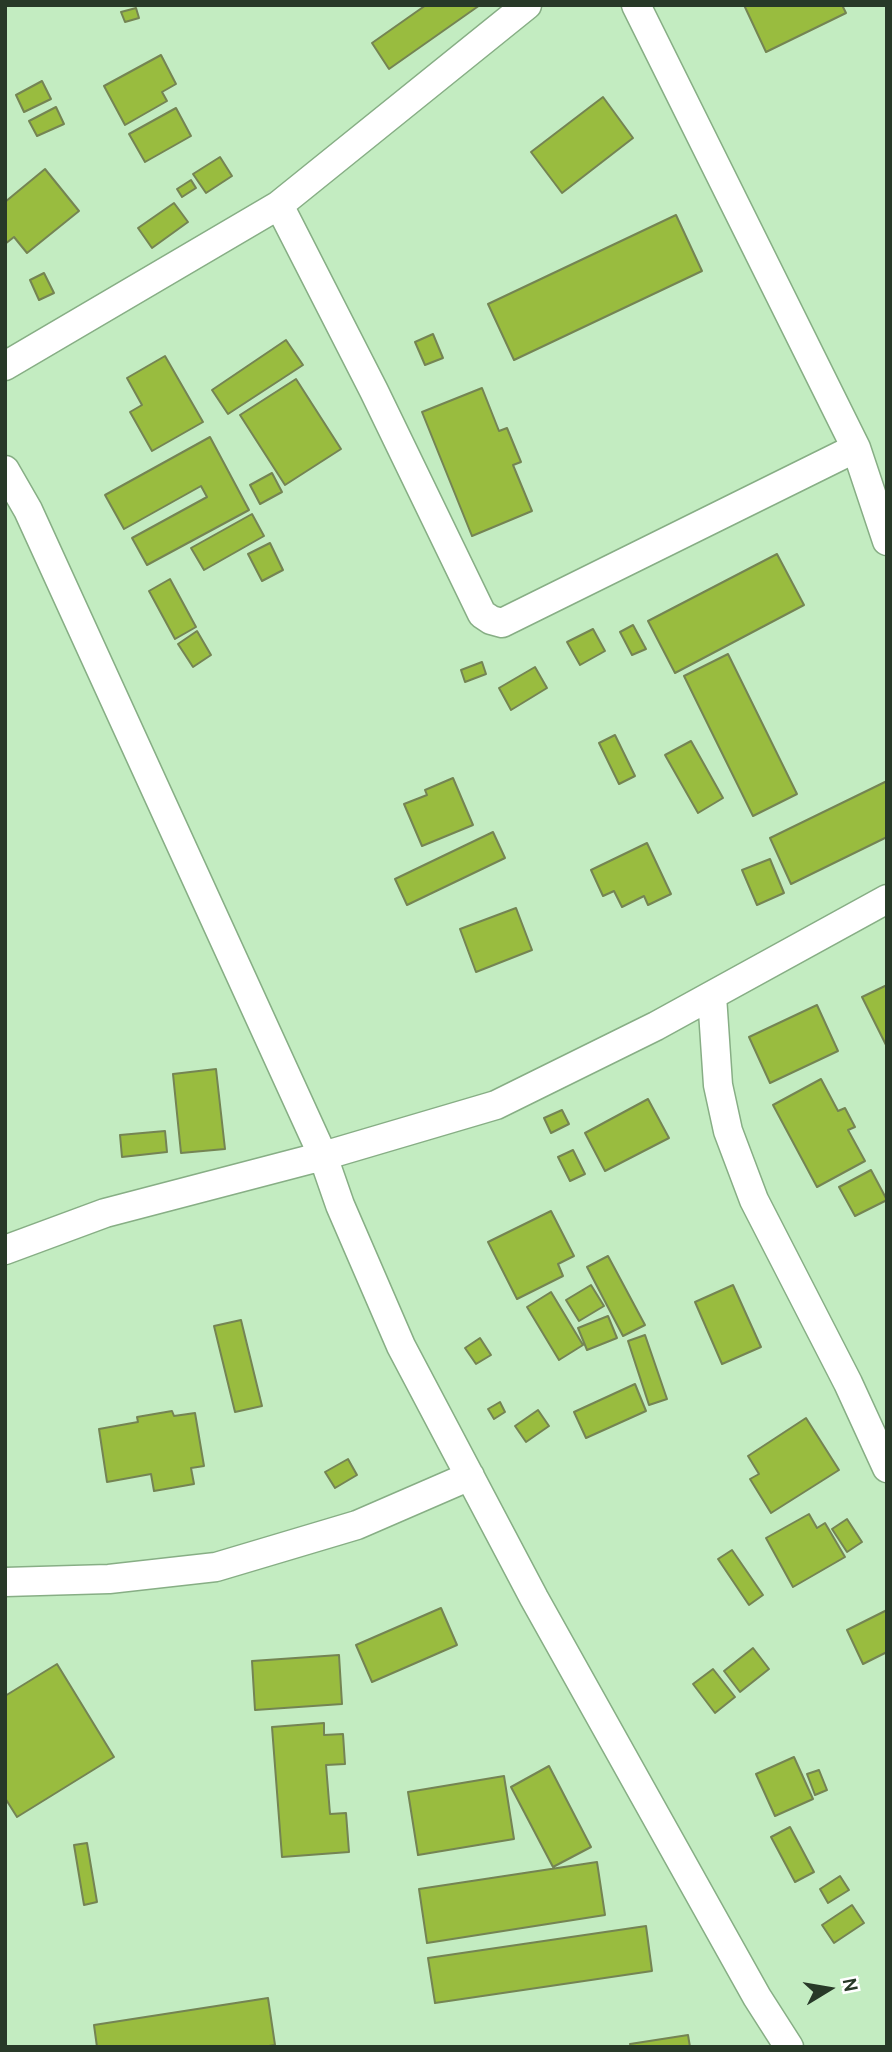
<!DOCTYPE html>
<html>
<head>
<meta charset="utf-8">
<style>
  body { margin:0 }
  #map { position:relative; width:892px; height:2052px; overflow:hidden; background:#c3ecc1; font-family:Cabin,sans-serif }
  canvas { display:block }
  .frame { position:absolute; inset:0; border:7px solid #283928; pointer-events:none }
  .north { position:absolute; left:794px; top:1954px; width:70px; height:70px; -webkit-text-stroke:5px #fff; paint-order:stroke; rotate:79deg; font-size:19px; font-weight:700; line-height:28px; text-align:center; color:#283928 }
  .north::after { content:''; display:block; margin:auto; width:24px; height:32px; background:#283928; clip-path:polygon(50% 0,100% 100%,50% 72%,0 100%) }
</style>
</head>
<body>
<div id="map">
<canvas width="892" height="2052"></canvas>
<div class="frame"></div>
<div class="north">N</div>
</div>
<script>
const g = document.querySelector('canvas').getContext('2d');
g.lineJoin = 'round';
function fill(path, color) { g.fillStyle = color; g.fill(path, 'evenodd'); }
function trace(path, color, width, dash) { g.strokeStyle = color; g.lineWidth = width; g.lineCap = dash ? 'butt' : 'round'; g.setLineDash(dash || []); g.stroke(path); }
const building = new Path2D(`
  M426,5H480L389,69L372,43Z
  M744,5H842L846,13L766,52Z
  M136,8L139,18L125,22L121,12Z
  M161,55L176,84L162,92L167,101L125,125L104,86Z
  M42,81L51,99L24,112L16,95Z
  M603,97L633,138L562,193L531,152Z
  M56,107L64,124L37,136L29,121Z
  M176,108L191,136L145,162L129,134Z
  M220,157L232,176L206,193L193,174Z
  M45,169L79,211L27,253L14,237L5,244V202Z
  M191,180L196,188L182,197L177,189Z
  M174,203L188,222L152,248L138,228Z
  M676,215L702,271L514,360L488,304Z
  M44,273L54,293L39,300L30,280Z
  M433,334L443,358L425,365L415,342Z
  M286,340L303,365L228,414L212,390Z
  M165,356L203,422L152,451L130,412L142,405L127,378Z
  M296,379L341,449L285,485L240,415Z
  M482,388L499,431L507,428L521,462L513,465L532,511L472,536L422,412Z
  M210,437L249,510L147,565L132,538L207,497L201,486L124,529L105,495Z
  M272,473L282,492L260,504L250,485Z
  M252,514L264,536L204,570L191,548Z
  M270,543L283,570L262,581L248,554Z
  M777,554L804,605L675,673L648,621Z
  M170,579L196,627L175,639L149,591Z
  M633,625L646,649L632,655L620,632Z
  M593,629L605,651L580,665L567,642Z
  M197,631L211,655L193,667L178,644Z
  M728,654L797,794L753,816L684,676Z
  M482,662L486,674L465,682L461,670Z
  M535,667L547,688L511,710L499,688Z
  M615,735L635,776L619,784L599,743Z
  M691,741L723,798L698,813L665,755Z
  M453,778L473,825L422,846L404,804L427,795L425,790Z
  M887,781V837L791,884L770,838Z
  M493,832L505,858L407,905L395,879Z
  M647,843L671,894L648,905L644,896L622,907L614,891L603,896L591,870Z
  M770,859L784,893L757,905L742,870Z
  M516,908L532,950L476,972L460,929Z
  M887,985V1047L862,997Z
  M817,1005L838,1051L770,1083L749,1037Z
  M216,1069L225,1149L181,1153L173,1074Z
  M821,1079L838,1111L845,1108L855,1127L848,1130L865,1161L817,1187L773,1105Z
  M648,1099L669,1138L605,1171L585,1133Z
  M562,1110L569,1124L551,1133L544,1118Z
  M165,1131L167,1152L122,1157L120,1135Z
  M573,1150L585,1174L570,1181L558,1157Z
  M871,1170L887,1200L855,1216L839,1187Z
  M551,1211L574,1256L558,1264L563,1276L517,1299L488,1242Z
  M608,1256L645,1325L623,1336L587,1267Z
  M591,1285L604,1306L579,1321L566,1300Z
  M733,1285L761,1347L722,1364L695,1302Z
  M551,1292L583,1345L559,1360L527,1307Z
  M608,1316L617,1338L587,1350L578,1328Z
  M241,1320L262,1406L235,1412L214,1326Z
  M645,1335L667,1399L649,1405L628,1341Z
  M480,1338L491,1355L476,1364L465,1348Z
  M635,1384L646,1411L586,1438L574,1412Z
  M500,1402L505,1412L494,1419L488,1409Z
  M538,1410L549,1426L526,1442L515,1426Z
  M172,1411L174,1416L195,1413L204,1466L191,1468L194,1484L154,1491L151,1474L107,1482L99,1429L138,1422L137,1417Z
  M806,1418L839,1470L771,1513L750,1479L759,1474L748,1456Z
  M348,1459L357,1475L335,1488L325,1472Z
  M809,1514L817,1528L825,1523L845,1557L793,1587L766,1538Z
  M847,1519L862,1542L847,1552L832,1529Z
  M732,1550L763,1595L749,1605L718,1559Z
  M441,1608L457,1645L372,1682L356,1645Z
  M887,1610V1652L863,1664L847,1630Z
  M753,1648L769,1669L740,1692L724,1671Z
  M339,1655L342,1704L255,1710L252,1661Z
  M57,1664L114,1757L17,1817L5,1798V1696Z
  M713,1669L735,1697L715,1713L693,1684Z
  M324,1723V1735L343,1734L345,1764L326,1765L330,1814L346,1813L349,1852L282,1857L272,1727Z
  M794,1757L813,1799L775,1816L756,1774Z
  M549,1766L591,1847L553,1867L511,1787Z
  M819,1770L827,1790L815,1795L807,1774Z
  M504,1776L514,1839L418,1855L408,1792Z
  M790,1827L814,1872L795,1882L771,1837Z
  M87,1843L97,1902L84,1905L74,1845Z
  M597,1862L605,1915L427,1943L419,1889Z
  M840,1876L849,1890L828,1903L820,1889Z
  M852,1905L864,1923L834,1943L822,1925Z
  M646,1926L652,1971L435,2003L428,1958Z
  M268,1998L275,2045L262,2047H97L94,2025Z
  M688,2035L690,2047H631L630,2044Z`);
fill(building, '#99bc3f');
trace(building, '#748453', 2);
const street = new Path2D(`
  M636,5L856,448L887,541
  M279,205L374,391L482,614L491,620L502,623L856,448
  M5,366L279,205L527,5
  M5,470L28,510L323,1156L340,1205L401,1346L534,1598L757,1997L789,2047
  M712,996L718,1085L728,1131L754,1200L848,1383L887,1468
  M5,1250L105,1213L323,1156L496,1105L656,1026L887,899
  M5,1582L109,1579L216,1567L357,1525L470,1476`);
trace(street, '#87ae85', 31);
trace(street, '#fff', 28);
</script>
</body>
</html>
